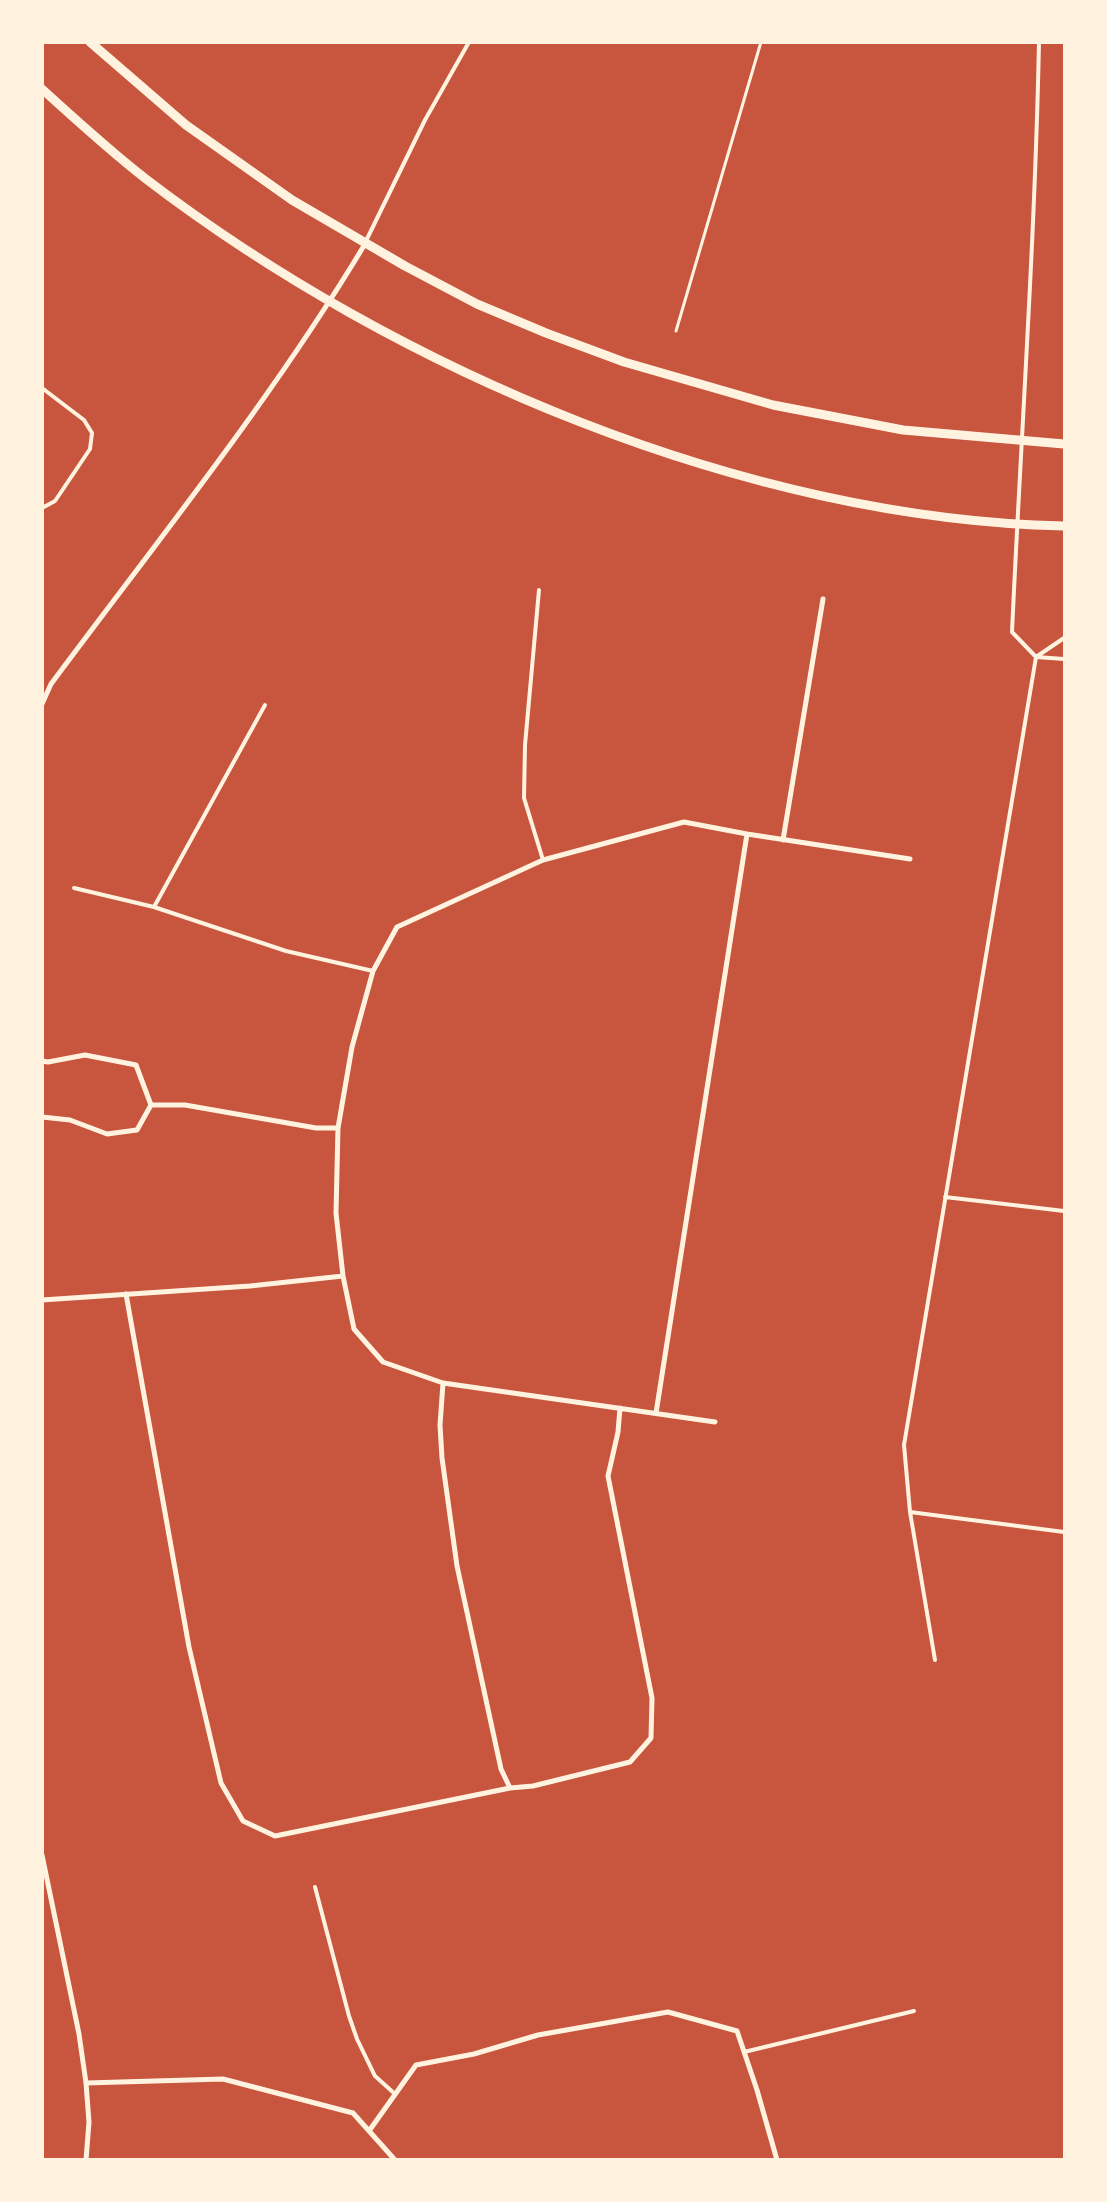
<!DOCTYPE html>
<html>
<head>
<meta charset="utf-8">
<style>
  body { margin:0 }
  #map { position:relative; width:1107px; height:2202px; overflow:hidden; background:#c8553d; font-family:"Roboto Condensed",sans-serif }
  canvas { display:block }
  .frame { position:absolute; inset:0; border:44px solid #fff3e0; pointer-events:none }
</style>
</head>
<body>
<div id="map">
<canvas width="1107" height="2202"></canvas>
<div class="frame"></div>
</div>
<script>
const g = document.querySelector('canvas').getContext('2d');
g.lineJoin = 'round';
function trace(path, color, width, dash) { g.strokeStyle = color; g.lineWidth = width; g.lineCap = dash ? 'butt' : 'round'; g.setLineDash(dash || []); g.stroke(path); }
trace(new Path2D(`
  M676,331L761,42`), '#fff3e0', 3);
trace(new Path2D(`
  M1039,42C1035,239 1021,436 1012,632L1036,657L1064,659
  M365,243L425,120L469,42
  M42,388L84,420L92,433L90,449L55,501L42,508
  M539,590L525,745L524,798L543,860
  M1064,638L1036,657L904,1445L910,1512L1064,1532
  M74,888L154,907L286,951L373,971
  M154,907L265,705
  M945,1197L1064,1211
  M910,1512L935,1660
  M315,1887L349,2016L357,2039L375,2076L395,2094
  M744,2052L914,2011`), '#fff3e0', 4);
trace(new Path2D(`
  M42,704L51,684C158,540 272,399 365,244
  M783,840L823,599
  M42,1061L48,1062L85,1055L136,1065L151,1105L137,1130L107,1134L70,1120L42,1117
  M151,1105H185L316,1128H338
  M126,1294L189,1647L221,1783L243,1821L275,1836L510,1788L533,1786L630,1762L651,1738L652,1698L608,1476L618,1432L620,1408
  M42,1300L250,1286L343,1276
  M443,1383L440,1425L442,1458L457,1566L501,1769L510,1788
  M656,1413L747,834
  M715,1422L443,1383L383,1362L354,1329L343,1276L336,1213L338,1128L352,1047L373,971L397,927L543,860L684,822L747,834L910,859
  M42,1855L79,2034L86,2083L89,2122L86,2160
  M86,2083L223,2079L353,2113L395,2160
  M369,2131L416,2065L474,2054L538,2035L668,2012L737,2031L757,2090L777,2160`), '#fff3e0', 5);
trace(new Path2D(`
  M90,42L186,125L292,200L405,266L477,304L546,333L624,362L773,405L903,430L1064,444
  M42,89C76,120 110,151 146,179C397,371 746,519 1064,526`), '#fff3e0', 9);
</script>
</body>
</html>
